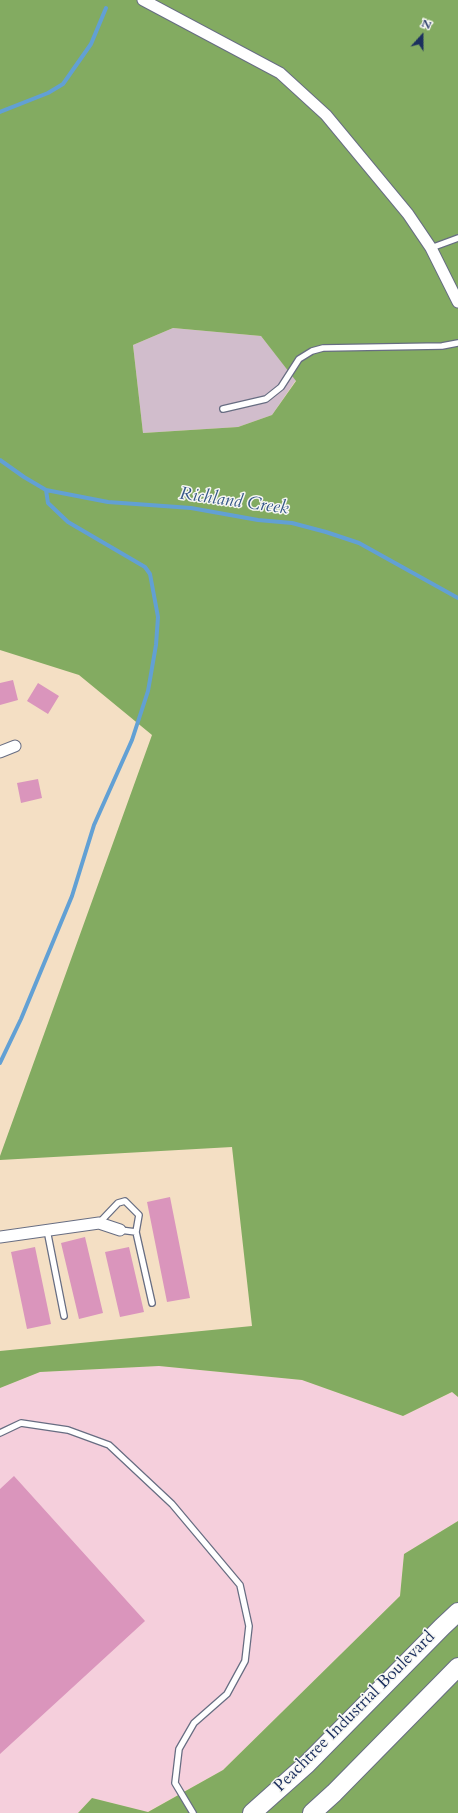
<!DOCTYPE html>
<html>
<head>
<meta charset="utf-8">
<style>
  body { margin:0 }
  #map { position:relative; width:458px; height:1813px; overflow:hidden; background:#f4dfc4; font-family:Cardo,serif }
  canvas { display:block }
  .north { position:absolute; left:402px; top:16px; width:40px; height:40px; -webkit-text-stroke:3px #f6f6f2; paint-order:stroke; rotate:21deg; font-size:11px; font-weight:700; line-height:16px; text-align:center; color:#1b2f5e }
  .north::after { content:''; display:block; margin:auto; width:14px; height:18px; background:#1b2f5e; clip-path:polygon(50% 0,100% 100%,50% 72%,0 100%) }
</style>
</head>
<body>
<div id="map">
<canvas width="458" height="1813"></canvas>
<div class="north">N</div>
</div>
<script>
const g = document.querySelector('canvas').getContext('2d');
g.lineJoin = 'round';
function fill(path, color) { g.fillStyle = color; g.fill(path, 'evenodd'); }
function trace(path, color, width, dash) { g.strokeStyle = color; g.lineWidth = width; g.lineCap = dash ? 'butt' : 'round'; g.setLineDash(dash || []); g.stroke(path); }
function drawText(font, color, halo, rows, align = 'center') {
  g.font = font + ' Cardo,serif'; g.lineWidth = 3; g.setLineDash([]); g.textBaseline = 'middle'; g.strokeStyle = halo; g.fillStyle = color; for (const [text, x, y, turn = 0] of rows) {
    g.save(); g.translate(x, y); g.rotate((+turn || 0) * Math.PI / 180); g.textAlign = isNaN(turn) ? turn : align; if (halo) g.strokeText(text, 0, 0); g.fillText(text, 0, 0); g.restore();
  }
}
fill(new Path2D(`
  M159,1366L302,1380L403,1416L453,1392L458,1397V1521L404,1554L400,1596L223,1770L147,1812L92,1798L78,1813H0V1388L40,1372Z`), '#f5cfdc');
fill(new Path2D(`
  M173,328L261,336L296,380L272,415L238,427L143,433L133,345Z`), '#d1bdcc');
fill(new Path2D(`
  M0,0H458V1397L452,1392L403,1416L302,1380L159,1366L40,1372L0,1388V1351L252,1326L232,1147L0,1160V1156L152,735L79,675L0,650ZM173,328L261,336L296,381L272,415L238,427L143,433L133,345Z
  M458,1521V1813H78L92,1798L148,1812L223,1770L400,1596L404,1554Z`), '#83ab61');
trace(new Path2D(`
  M0,112L48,93L63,84L91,44L106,8
  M0,460L24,477L46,490L108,502L191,508L258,520L292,523L326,532L359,543L458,598
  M0,1063L21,1019L72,896L94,825L132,740L148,691L156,645L158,617L150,574L145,567L68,522L48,503L46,490`), '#62a0d4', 4);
fill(new Path2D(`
  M13,680L18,700L0,705V683Z
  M38,683L59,696L48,714L27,701Z
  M38,779L42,798L21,803L17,783Z
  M170,1197L190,1298L167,1302L147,1202Z
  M85,1237L103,1313L79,1319L61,1243Z
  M35,1247L51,1324L27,1329L11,1252Z
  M129,1247L144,1312L120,1317L105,1252Z
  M14,1476L145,1621L0,1754V1489Z`), '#da95bc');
const service = new Path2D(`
  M431,248L458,238
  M223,409L266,399L281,387L299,359L312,351L323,348L442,346L458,343
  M99,1223L118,1203L125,1201L139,1215L136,1232
  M47,1230L64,1316
  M120,1230L136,1232L152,1303
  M0,1433L21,1423L68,1430L109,1445L172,1504L240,1585L249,1626L245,1661L227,1694L194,1723L179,1749L175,1783L193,1813`);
const minor = new Path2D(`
  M143,0L280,73L326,115L408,214L431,248L458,302
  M0,752L15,746
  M0,1237L99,1223L120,1230`);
const primary = new Path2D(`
  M252,1813L307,1764L442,1627L458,1612
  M312,1813L334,1793L458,1667`);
trace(service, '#676d82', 8);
trace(minor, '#676d82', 13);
trace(primary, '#676d82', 20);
trace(service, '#fff', 5.5);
trace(minor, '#fff', 11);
trace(primary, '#fff', 18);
drawText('17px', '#1b2f5e', '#f6f6f2', [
  ["Peachtree Industrial Boulevard",355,1712,-45]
]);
drawText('italic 18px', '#345787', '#f6f6f2', [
  ["Richland Creek",234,502,8]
]);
</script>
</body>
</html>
